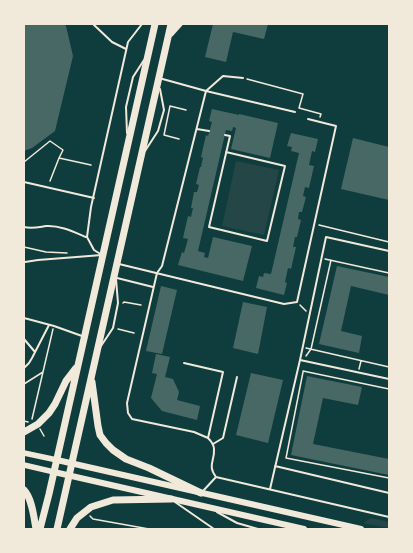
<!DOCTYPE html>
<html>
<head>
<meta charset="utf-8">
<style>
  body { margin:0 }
  #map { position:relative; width:413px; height:553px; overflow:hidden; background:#0f3d3e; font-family:"Noto Serif",serif }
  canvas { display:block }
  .frame { position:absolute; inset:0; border:25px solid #f1e9da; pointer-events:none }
</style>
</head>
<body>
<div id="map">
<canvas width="413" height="553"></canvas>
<div class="frame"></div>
</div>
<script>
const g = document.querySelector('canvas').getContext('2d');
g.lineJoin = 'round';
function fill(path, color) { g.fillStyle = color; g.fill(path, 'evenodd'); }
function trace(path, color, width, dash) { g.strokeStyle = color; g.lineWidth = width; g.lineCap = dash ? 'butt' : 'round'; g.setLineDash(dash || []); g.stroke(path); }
fill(new Path2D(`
  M236,161L279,170L264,235L222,226Z
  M371,518L389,522V528L363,523Z`), '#244646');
fill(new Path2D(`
  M24,24H64L66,26L73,56L55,131L32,148L24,151Z
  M213,24H268L264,39L233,32L226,62L205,57Z
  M212,109L239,115V114L278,123L270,158L231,149L236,128L233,127L232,131L226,130L198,251L205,253L204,257L208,258L213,237L252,246L243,281L178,265L182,252L184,253L188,239L183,238L188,216L191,217L193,208H191L194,192H197L199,185L196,184L200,167H201L203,158L201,157L206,135L208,136L212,122L209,121Z
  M291,133L318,139L315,152L312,151L309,165L314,166L309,188L305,187L303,196L306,197L302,212H299L298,219L301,220L297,237H295L293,247H296L291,269L288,268L285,282L287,283L284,295L256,288L259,276L263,277L264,273L271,274L299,153L291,151L292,147L287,146Z
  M353,138L389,147V200L341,189Z
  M337,266L389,277V295L351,286L341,331L362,336L359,353L319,344Z
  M161,286L177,290L162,354L146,351Z
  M243,302L267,307L258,354L233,348Z
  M156,354L170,357L165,377L173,379L179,392L177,400L200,406L197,420L162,411L151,398L157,374L152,373Z
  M251,373L283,380L268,443L236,435Z
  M307,376L362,387L358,405L323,398L313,444L389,459V475L291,455Z`), '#486865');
trace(new Path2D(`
  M247,79L303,94L299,108L321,114L320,117
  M179,139L164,135L170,106L186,110
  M24,162L50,141L63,150L59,158
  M50,181L59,158L91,165
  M319,225L389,242
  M24,247L46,252L67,253
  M325,259L389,273
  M123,303L124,302L141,305
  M300,305L306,311
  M118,329L134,333
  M306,348L389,367
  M306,356L311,349L331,260
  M359,369L361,361
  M303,371L389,389
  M303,372L286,458L389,478
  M24,384L43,372
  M32,419L53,329
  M24,421L28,422
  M40,429L44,436
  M90,516L93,519L149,529`), '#f1e9da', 1.5);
trace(new Path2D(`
  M93,24L112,42L126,49
  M159,78L206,91L162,266L157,273L127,403L128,413L132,419L194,432L208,438
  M243,78L223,76L206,91L295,112
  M197,129L209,131
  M127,133L126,107L133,77L144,60
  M225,135L230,136L209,227L267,241L285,166L226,152
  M145,151L158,131L164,110L160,89
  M24,182L94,198
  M24,227C32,229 39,227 46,226C60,225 74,232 86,237
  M102,255L94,250L87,237L91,207L128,42L142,24
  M25,262L38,260L102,255
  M119,264L284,304L297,302L336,126L308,119
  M117,278L153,287
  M24,318L54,326L82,336
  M24,339L35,352
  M101,346L113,328L118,303L116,279
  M300,360L389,379
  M184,363L223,372L208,438C211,441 214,445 214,449C215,461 207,465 216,477
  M24,368L29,363L32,358L49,325
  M213,444L223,438L237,377
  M275,466L389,493
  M270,489L300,360L326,237L389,251
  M203,491L216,477L389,517
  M175,502L214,529
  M217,512L237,523L258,529`), '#f1e9da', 2);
trace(new Path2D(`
  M24,453L57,460
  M24,465L54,472`), '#f1e9da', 5.5);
trace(new Path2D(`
  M57,460L361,529
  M54,472L304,529`), '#f1e9da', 6);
trace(new Path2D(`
  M170,34L179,24
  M92,382L98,426L100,435L106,443L113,450L126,459L149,468L201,493
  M24,432L38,424L49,413L55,404L66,381L76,368
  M24,490C32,498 34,518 36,529
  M40,529L49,494L155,24
  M57,529L171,24
  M70,529L77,518L91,507L113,500L171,499`), '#f1e9da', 7);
</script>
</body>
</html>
